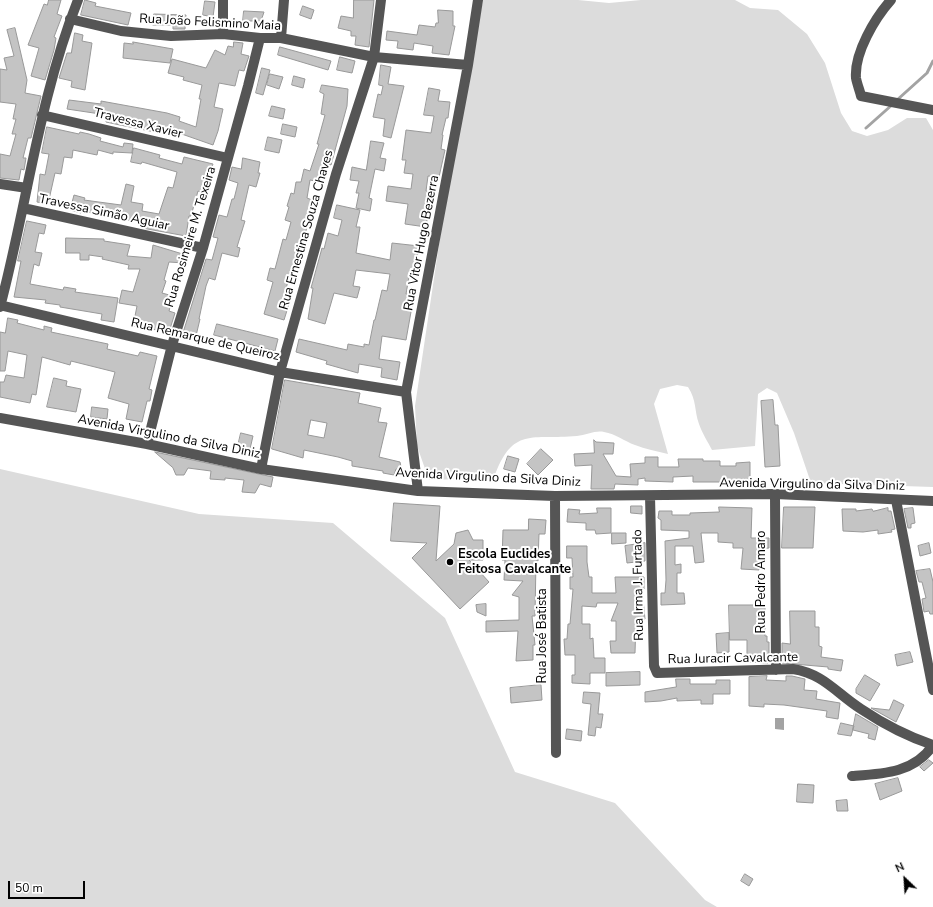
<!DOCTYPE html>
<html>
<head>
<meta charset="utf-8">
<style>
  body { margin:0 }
  #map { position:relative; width:933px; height:907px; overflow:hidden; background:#fff; font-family:"Nunito Sans",sans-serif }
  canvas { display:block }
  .north { position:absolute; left:885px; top:859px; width:40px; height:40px; -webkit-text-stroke:3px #fff; paint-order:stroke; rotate:335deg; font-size:11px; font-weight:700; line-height:16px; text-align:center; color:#000 }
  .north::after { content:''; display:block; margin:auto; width:14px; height:18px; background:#000; clip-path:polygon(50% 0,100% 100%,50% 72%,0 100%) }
  .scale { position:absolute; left:8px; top:881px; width:77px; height:18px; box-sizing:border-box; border:2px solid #000; border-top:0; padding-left:5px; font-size:12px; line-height:14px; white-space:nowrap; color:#000; -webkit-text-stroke:3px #fff; paint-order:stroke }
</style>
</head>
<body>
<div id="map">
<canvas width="933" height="907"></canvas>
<div class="north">N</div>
<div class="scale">50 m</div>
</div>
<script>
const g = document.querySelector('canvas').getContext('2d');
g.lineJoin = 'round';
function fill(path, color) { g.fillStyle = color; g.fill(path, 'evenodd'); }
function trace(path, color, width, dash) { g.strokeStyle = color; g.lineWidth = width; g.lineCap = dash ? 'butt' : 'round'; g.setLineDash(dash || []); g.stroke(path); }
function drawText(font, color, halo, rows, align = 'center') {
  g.font = font + ' "Nunito Sans",sans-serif'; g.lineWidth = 4; g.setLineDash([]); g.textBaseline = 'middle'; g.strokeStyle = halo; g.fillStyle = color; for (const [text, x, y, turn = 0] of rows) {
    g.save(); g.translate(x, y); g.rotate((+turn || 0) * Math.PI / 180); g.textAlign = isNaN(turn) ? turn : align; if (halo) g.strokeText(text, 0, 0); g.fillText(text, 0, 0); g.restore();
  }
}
fill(new Path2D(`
  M483,0H578L609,3L641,0H735L750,8L778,10L807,34L825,63L841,113L852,131L867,136L888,130L907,118H926L933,130V487L811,483L794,433L777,393L767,388L758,394L755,446L712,450C708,442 702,433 699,424C694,410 697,401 688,387L677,385L660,389L654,404L668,454C657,451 645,449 635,445C624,441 616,434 604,432C596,430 586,435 577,436C532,440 512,426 494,478L429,480L417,446L415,406L444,211Z
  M0,469L199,514L333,523L445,618L515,772L615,803L705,900L717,907H0Z`), '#dcdcdc');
fill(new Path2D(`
  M775,718H784V730L775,729Z`), '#a3a3a3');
trace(new Path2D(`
  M897,100L927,73L933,61
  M866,128L893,104`), '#a3a3a3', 3);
const building = new Path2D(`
  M49,0H61L57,14L62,16L54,37L56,38L54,50L45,80L31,76L39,48L28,45L44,4L47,5Z
  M85,0L96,3L95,6L131,13L128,25L81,15Z
  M354,0H374L369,47L355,45L356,36H351V31L338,28L341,16L353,18Z
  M205,1L215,2L213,17L203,15Z
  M303,6L314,10L311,19L300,15Z
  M438,10L453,11V26H455L449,55L432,53L433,46L414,43L413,50L397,48L398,41L386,40L387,31L417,35L419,25L435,27L436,23H438Z
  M244,11L264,12L261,21H243Z
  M154,14L186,15L185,29H173V25H153Z
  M15,28L27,80L25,93L41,96L31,138H28L23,158H26L24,170L21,169L19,180L0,178V154L10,156L16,134H12L16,119H13L16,104L0,102V69L7,70L4,58L14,56L7,30Z
  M75,33L83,35L82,41L92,43L85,90L71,87L72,81L59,78L67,53H71Z
  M133,42L173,49L170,63L123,58L124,43L133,44Z
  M234,42L243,43L241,54L249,56L244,71L239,70L235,86L219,83L214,107L223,109L218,131L213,145L176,132L175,136L120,125L106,122L107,115L67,109L69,100L101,104V101L167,113L180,117L179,121L196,127L201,99H199L202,85L183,80L184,77L168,73L172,59L206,68L215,50L225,55L228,46L233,47Z
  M280,47L331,61L328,70L278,55Z
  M340,57L355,61L352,73L337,70Z
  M381,65L391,67L388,84L404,86L391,138L383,136L385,119L373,117L378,94L381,95L383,86L379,85Z
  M262,68L270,70L263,95L256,93Z
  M270,74L283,77L279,89L267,85Z
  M294,76L305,79L303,88L292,85Z
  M322,85L348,89L347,106L331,165L324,163L320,182L310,180L307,198L317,202L313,214H311L302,244L305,245L298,273L291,271L285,292L288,293L285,303L289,304L284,320L264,314L273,282L267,280L270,268L275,269L283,239L286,240L291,222L285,220L289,207L287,206L291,193L294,194L296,182H301L304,169L310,171L319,144H317L325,115L321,114L324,94L320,92Z
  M429,88L440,90L438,101L450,102L448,118H446L442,135H443L441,149L445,150L439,177L428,176L426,191L431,192L426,227L405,224L408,204L386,201L388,186L411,189L413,174L404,173L406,160H402L406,130L431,133L434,116L424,115Z
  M272,106L285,109L283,119L269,116Z
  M283,124L297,127L295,137L281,134Z
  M47,127L79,134L80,132L89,134L101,138L100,141L123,147L124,143L133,144L132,153L113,152V154L98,150L97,155L73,150L72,158L64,157L61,174L55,173L48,204L37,202L40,174L45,175L49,154L42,153Z
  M268,137L282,140L279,153L265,150Z
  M371,141L384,143L380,158L386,159L384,171L375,169L369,198L372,199L370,211L356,208L359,193H356L359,181L350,180L352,167L366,170Z
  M134,148L160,155L159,158L182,164L184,157L213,164L203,193L198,191L191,216H189L186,236L142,228L143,223L82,211L81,213L70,210L74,195L85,198L84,200L121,205L126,184L134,186L131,202L143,204L142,211L159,214L168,187L173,188L177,172L142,162L141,164L131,162Z
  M243,158L260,162L258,173H260L256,187L249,185L241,220L245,221L237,247L240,248L238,257L222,253L215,280L209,278L206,286L199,319H200L195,340L182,336L206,259L212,260L218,238L213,237L219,215L227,217L232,199H234L238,183L229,180L232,167L241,169Z
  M337,205L360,210L356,227H360L356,253L390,260L392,243L419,246L414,277H409L406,294L414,295L406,340L382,336L379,359L400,362L397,380L381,377L382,368L359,364L358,373L326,364L327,361L296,352L299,339L347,350L348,344L364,347V344L369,345L374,320H375L382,290L387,291L390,274L356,270L353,286L360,287L357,298L334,293L325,324L308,319L313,288H311L322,248L324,249L328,233L338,236L342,220L334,218Z
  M27,221L46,225L44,234L39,233L35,252L42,253L39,266L34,264L30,284L63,290L64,287L76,289L75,292L118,298L114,322L101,320L102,314L60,307V305L45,303L46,300L14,297L21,261H18Z
  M66,238L104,239V241L130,245L127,256L151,258L153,245L186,255L184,263L169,262L164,280L166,281L162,293L173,296L169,311L175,313L169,332L133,326L137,306L119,303L122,290L133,292L140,269H128L129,265L102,259L103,257L89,255V260H80V253H66Z
  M8,318L18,320L17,323L44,330V326L52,328L51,332L108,344L107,349L138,356L140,352L157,356L149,389L152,390L150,401H147L142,422L126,419L129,404L108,398L115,372L71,361L70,365L42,357L36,395L32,394L30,403L0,397V382H4L6,375L24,378L27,355L8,351L5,371H0V332L5,333Z
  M217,324L278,339L275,351L214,335Z
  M54,378L67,381L66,386L81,389L76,412L47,407Z
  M285,380L360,393L358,403L381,408L378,422L387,423L379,457L400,462L402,471L396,469L394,475L383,473V471L352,466V461L338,457L304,450L303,458L272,449ZM311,420L327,423L324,438L308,435Z
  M773,400L775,425H778L780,466L765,467L761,401Z
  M92,407L108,409L107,419L91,417Z
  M241,433L253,436L250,449L238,446Z
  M594,440L596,442L614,443L613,454H603L616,476L631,477L630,464L645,463V457H658V467H679L678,459H703V461H720V466H736V463L750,462V482H693V476L673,477V482L645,481V478L638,479V485L615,484L614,489H591L592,465L575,466L574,454L594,453Z
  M541,449L553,460L538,475L527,464Z
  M155,452L273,477L271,487L260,484L255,493L242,492L244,480L225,478V480L210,479L211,471L188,468L184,475H176L173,468Z
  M508,456L519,459L515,472L504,469Z
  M394,503L440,506L436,561L454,544L456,533L468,530L473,540H483V560H469L489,582L460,609L412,558L427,543L391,541Z
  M631,506H642V514L631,513Z
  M719,507L752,508L751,538H769V548L760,549L759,570L741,569L743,548H733V543L718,542V533H701L704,562L695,563L693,546H675V565L681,564V573H677V593H684L685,604L661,605V593H665L666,580L665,541L689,538V531L661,530V520L658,518L659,511H672V515H690V513L719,512Z
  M784,507H815L813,548H782Z
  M597,508H611V533L596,534L595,530H586V523L567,522L568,509L580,510L579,514L597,513Z
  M888,508V511H891L895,529L891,530L892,532L878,534V530L863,532L843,531L842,509H856V511L872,509L873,511Z
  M913,508L915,523L911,524V528H908L904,509Z
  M529,519L546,520L545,534H539L538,561H536L535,616H532L535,645H533V660L516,661L518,631L486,632V621L519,620V597L512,595L523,581L504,580L505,560H502L503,530H528Z
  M612,533H626V543L612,544Z
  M645,543V561L627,563L625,546Z
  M929,543L931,553L920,556L918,546Z
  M567,546H587V562L589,577H592V593H616L615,577H644V589H642L645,619L636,620L635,653H611L610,641H616V621H611L618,603H597L596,607L582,606V624H590V639L593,638L594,658H605V673H590V684L572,683V675H575V655H565L564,639H567L568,624H570L573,589H570V577H573L572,558H567Z
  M930,569L933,582V614H930L929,611L924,612L922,599L926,598L922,582H919L916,571Z
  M486,604V616L477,612L476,605Z
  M729,605H754V608H765V636H767V642H769V662L768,663L747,662V640H730Z
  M790,611H815V627H819V646L822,647L821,657L843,660L841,671L828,669V667L782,663V643L790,644Z
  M729,633V652L717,653L716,634Z
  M910,652L913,662L897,666L895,655Z
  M640,672V685L606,686V673Z
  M865,675L880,684L870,701L856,693V689Z
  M767,676L766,680L786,681V676H792L805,679L804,690L817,691L816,699L840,703L838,719L826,717L827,711L784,705L764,704V707L749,706V677Z
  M676,679H690V684H716V680H730V694H713V704H701V700L677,701V698L661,701L645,702V692L676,687Z
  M541,685L542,700L511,703L510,688Z
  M584,692L600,693L598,714H603L601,728L596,727L595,736L588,735L591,704L583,703Z
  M894,700L904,705L896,722L871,708L889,710Z
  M856,714L878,727L875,740L868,738L869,734L853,730Z
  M841,723L854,726L851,736L838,734Z
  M567,729L582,731L581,741L566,739Z
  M929,760L933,763L924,771L920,767Z
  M898,778L902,791L880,800L875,784Z
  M798,784L814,785L813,803L797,802Z
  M847,800L848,811H837L836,801Z
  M745,874L753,879L749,886L741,881Z`);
fill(building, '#c4c4c4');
trace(building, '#999', 1);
trace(new Path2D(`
  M891,0C875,18 854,53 856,78C857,84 860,91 861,96L933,110
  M70,19L121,31L171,36L223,34L260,38H281L374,57L468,65
  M223,34V0
  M281,38L284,0
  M42,115L228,158
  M0,184L27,188
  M23,208L203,248
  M0,305L280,372L406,392
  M0,307C27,205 39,98 78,0
  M0,418L147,444L261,469L418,491L555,496L775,494L933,501
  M147,444L172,345L203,248L248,86L260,38
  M261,469L280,372L336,174L374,57L381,0
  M418,491L406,392L468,65L478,0
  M775,494L776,670
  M555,496L556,753
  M650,496L654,666L657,673L793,669C824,674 836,693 861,709C882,723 909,737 933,745
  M896,500L933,690
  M852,776C882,774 915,773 933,745`), '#555', 10);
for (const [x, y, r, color] of [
  [450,562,4,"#000"]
]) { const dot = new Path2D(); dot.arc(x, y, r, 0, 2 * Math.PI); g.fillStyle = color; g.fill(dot); trace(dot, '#fff', 1.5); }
drawText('13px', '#000', '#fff', [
  ["Rua João Felismino Maia",210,23,3],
  ["Travessa Xavier",138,124,14],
  ["Travessa Simão Aguiar",104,213,12],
  ["Rua Ernestina Souza Chaves",307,230,-74],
  ["Rua Rosimeire M. Texeira",191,237,-73],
  ["Rua Vitor Hugo Bezerra",422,243,-79],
  ["Rua Remarque de Queiroz",205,340,13],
  ["Avenida Virgulino da Silva Diniz",169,437,11],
  ["Avenida Virgulino da Silva Diniz",488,478,3],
  ["Avenida Virgulino da Silva Diniz",812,485,1],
  ["Rua Pedro Amaro",762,582,-90],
  ["Rua Irma J. Furtado",639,585,-91],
  ["Rua José Batista",543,636,-90],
  ["Rua Juracir Cavalcante",733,659,-1]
]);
drawText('bold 13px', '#000', '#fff', [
  ["Escola Euclides",458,555],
  ["Feitosa Cavalcante",458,570]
], 'left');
</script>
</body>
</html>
